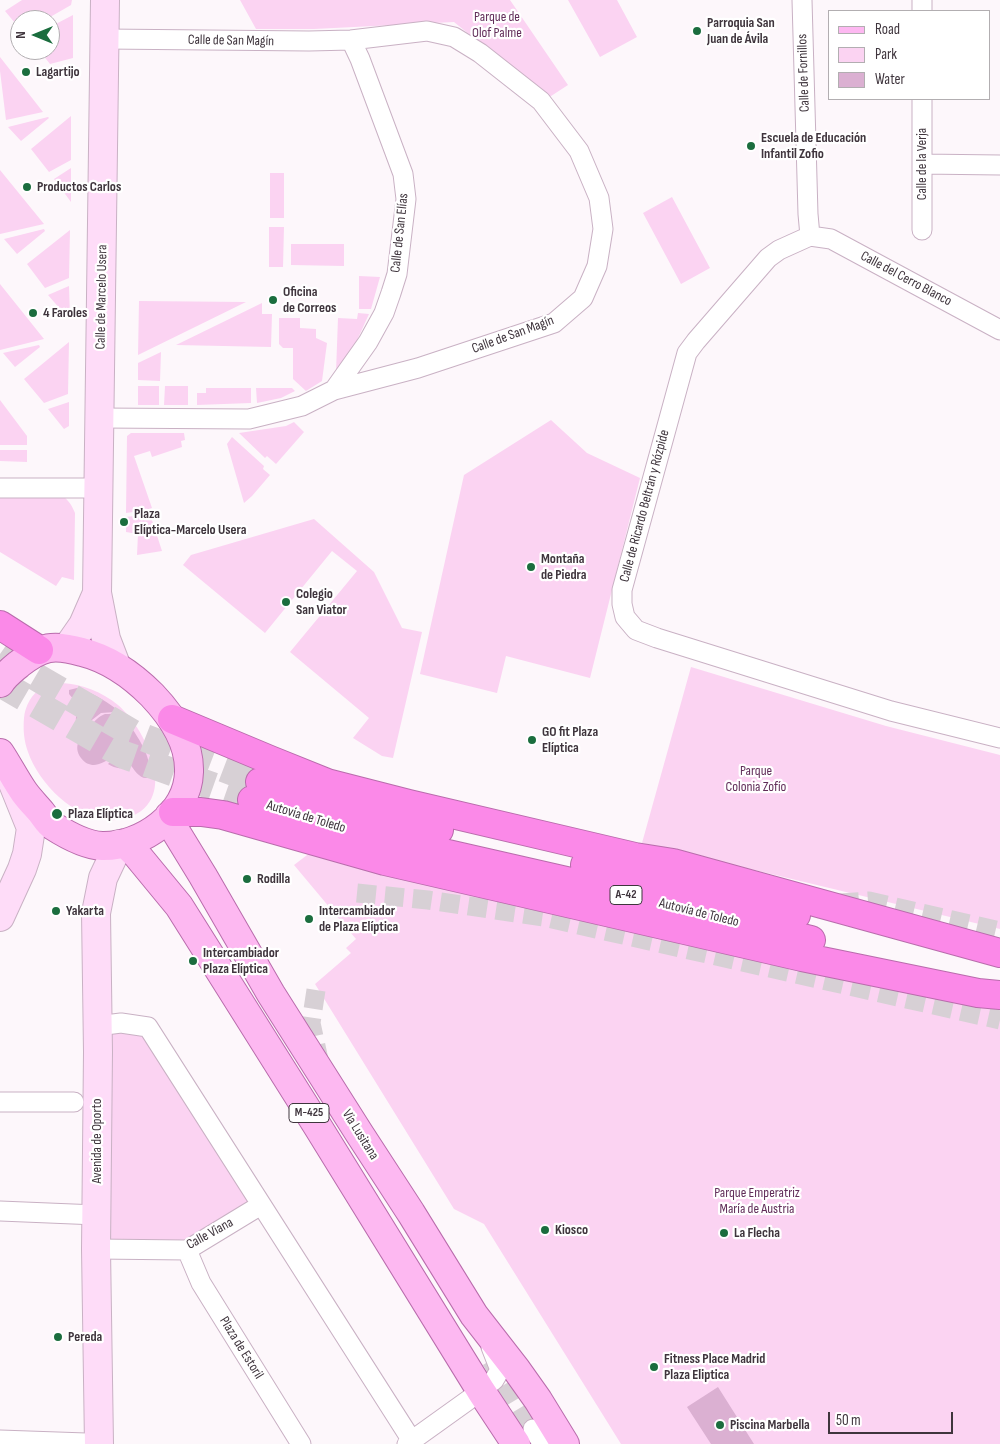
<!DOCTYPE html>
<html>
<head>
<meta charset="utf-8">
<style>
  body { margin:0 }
  #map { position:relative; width:1000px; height:1444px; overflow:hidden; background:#fdf7fb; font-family:"Sofia Sans Condensed",sans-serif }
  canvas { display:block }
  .legend { position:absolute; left:828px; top:10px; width:162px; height:90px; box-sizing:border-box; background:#fff; border:1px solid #b2aeb1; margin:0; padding:6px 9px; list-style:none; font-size:15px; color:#3f353d }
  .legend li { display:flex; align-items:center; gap:10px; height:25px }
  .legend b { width:25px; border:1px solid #b2aeb1 }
  .north { position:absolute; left:10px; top:10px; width:50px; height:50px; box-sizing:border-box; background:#fff; border:1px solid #b2aeb1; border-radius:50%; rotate:270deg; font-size:14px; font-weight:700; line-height:20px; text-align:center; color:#3f353d }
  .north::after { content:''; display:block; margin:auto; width:18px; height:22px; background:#1b6d3e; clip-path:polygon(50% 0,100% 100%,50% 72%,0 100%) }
  .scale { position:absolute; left:828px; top:1412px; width:125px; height:22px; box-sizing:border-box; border:2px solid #3f353d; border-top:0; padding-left:6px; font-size:15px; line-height:18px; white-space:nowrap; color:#3f353d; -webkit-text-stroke:4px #fff; paint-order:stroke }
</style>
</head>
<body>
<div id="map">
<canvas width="1000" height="1444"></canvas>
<ul class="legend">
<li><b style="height:6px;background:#fdb8f1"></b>Road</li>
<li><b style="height:14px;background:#fbd3f2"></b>Park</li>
<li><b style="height:14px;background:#dbb0d2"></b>Water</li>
</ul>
<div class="north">N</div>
<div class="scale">50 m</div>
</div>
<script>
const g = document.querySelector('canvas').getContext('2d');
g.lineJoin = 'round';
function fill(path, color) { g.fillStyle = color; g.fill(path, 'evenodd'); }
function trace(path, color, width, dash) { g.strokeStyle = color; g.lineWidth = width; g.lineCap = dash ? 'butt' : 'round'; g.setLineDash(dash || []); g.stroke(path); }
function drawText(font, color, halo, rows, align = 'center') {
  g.font = font + ' "Sofia Sans Condensed",sans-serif'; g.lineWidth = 4.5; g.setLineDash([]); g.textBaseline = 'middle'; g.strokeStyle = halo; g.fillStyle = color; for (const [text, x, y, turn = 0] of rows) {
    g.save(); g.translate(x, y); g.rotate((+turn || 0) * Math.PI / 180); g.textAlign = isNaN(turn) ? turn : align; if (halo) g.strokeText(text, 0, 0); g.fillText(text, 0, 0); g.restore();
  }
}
fill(new Path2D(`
  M22,0H72L71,5L45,20H20V29L5,11Z
  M240,0H510L568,85L548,98L454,22L314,29H256Z
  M568,0H617L637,37L600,57Z
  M73,15V58L50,64L39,50H50V27Z
  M0,57L43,112L6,120L0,71Z
  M71,116V160L49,172L31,149Z
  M48,117L49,118L21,141L8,127Z
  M71,168V202L54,179Z
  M0,170L44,224L0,234Z
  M270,173H284V218H270Z
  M672,197L710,268L681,284L643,213Z
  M269,227H284L283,267H269Z
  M44,229L45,231L17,254L4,239Z
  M70,230L69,278L45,288L27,264Z
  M291,244H344V266L291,265Z
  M359,276L380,277L371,309H359Z
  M0,284L44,339L0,350Z
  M69,286L70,316L67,317L48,295Z
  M139,301L246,302L138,355Z
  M262,303V314H272L271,347L176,345Z
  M358,313L369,314L354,347L336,372L338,318L357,319Z
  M279,318H300V328L316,329V338L327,343L322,381L306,391L293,379V348H283L279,344Z
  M69,342L68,394L44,403L24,379Z
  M39,345L40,347L15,367L3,353Z
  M161,352L160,381L138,380V363Z
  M138,386H159V405H138Z
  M165,386H188V405H164Z
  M206,388H251V403L197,405V393H206Z
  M256,388H292L295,391L281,398L257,403Z
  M0,400L27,436V445H0Z
  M69,402V426L64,429L48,409Z
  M551,420L587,453L640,478L590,678L506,656L497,693L420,674L464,475Z
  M294,422L304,432L276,464L267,456L265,458L239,433L286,426Z
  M131,433H184L185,440L181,441L182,447L152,457L150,451L134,456L152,508L148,510L126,513L127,436Z
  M232,437L264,466L263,469L270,475L252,496L244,503L227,444Z
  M0,450H27V462L0,461Z
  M64,497C70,502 72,506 75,513L74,580L62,577L56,586L0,552V498Z
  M150,514L162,551L137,555L138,534L126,532V517Z
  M314,519L374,572L402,628L422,632L393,758L382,756L353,738L369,718L290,652L357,571L332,551L265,633L183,565L191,555Z
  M691,667L886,726L1000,755V929L642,843Z
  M62,683C82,684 102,692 118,705C148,731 182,805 123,819C83,828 40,787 28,752C24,741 23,730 24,718C25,706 32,693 43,687C49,685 56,684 62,683Z
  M315,849L1000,1004V1444H621L484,1224L454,1209L315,984L351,953L346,948L356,939L294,865Z
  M97,1026L148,1027L261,1205L187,1250H110Z`), '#fbd3f2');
fill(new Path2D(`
  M77,688C91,692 104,700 115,708V712L101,713L79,730C75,722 74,715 81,708L69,694V690Z
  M105,714C109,714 114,713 117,715C126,719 131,731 127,741C124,750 104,765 94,765C89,765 85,763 81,758C72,746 81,735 91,725C95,721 99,716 105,714Z
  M130,730H133C141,742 155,764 147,778C140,779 134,770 130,764C122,770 116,769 108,764L128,744Z
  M718,1387L754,1444H711L687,1407Z`), '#dbb0d2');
trace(new Path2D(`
  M357,893L428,900L543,917L1000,1020
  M840,903L869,901L1000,931
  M316,990L311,1023L319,1060
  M491,1360L533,1429`), '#d7d0d5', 19, [19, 9]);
trace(new Path2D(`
  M0,654L14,664L132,733L260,782
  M0,683L124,755L252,800`), '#d7d0d5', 28, [28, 14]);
const street = new Path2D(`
  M802,0L808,214L810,236
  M922,11V0
  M922,99V230
  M922,164L1000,165
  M810,236L779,250L768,258L696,341L687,353L622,590V604L625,617L636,630L657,638L891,711L1000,738
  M810,236L831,239L1000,330
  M334,390L368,342L384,313L391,293L397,274L406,199L403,174L360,59L351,40
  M100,418L249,419L302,406L334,390L418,368L554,323L583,298L597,266L603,229L599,198L579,151L541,101L480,53L454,37L427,31L351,40L309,41L105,39
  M0,488H99
  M97,1026L121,1023L148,1027L414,1444
  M0,1102H74
  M0,1211L97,1215
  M96,1249L187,1250L261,1205
  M187,1250L201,1283L301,1444
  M533,1429L543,1444
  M0,1440L86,1443L99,1442
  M407,1444L481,1391L494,1380L500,1370L491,1347`);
const secondary = new Path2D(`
  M105,0L97,593L106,639L116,665
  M67,648L83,625L97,593
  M0,917L22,869L27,854L31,828L12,781
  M99,1444L96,1249L98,1052L96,913L103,878L119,844`);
const primary = new Path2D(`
  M0,683C5,675 12,670 19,664C42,646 53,644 82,652C110,659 132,675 152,695C171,715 190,743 189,772C188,814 142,847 102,846C85,845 67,835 53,826C48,823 45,817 41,812C35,805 29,799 24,792C15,779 8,765 0,753
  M169,816L173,827L203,876L271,994L359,1133L411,1213L474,1315L516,1369L538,1400L565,1444
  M125,843L137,855L179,906L318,1127L481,1391L516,1444`);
const highway = new Path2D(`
  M0,625L39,650
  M172,719L270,760L327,783L409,804L635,857L673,863L1000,953
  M260,782L369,814L439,830
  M252,800L364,835L601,889L811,940
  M173,812H201L223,815L385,861L802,957L978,993L1000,995
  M585,865L796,915`);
trace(street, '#c9b1c4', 21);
trace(secondary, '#c9b1c4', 30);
trace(primary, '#b96cac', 30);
trace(highway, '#b96cac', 30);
trace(street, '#fff', 19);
trace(secondary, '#fedcf8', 28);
trace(primary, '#fdb8f1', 28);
trace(highway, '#fb89e8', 28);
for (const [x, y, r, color] of [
  [697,31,5,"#1b6d3e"],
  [26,72,5,"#1b6d3e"],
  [751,146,5,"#1b6d3e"],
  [27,187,5,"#1b6d3e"],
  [273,300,5,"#1b6d3e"],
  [33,313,5,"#1b6d3e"],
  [124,522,5,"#1b6d3e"],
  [531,567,5,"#1b6d3e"],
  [286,602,5,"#1b6d3e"],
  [532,740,5,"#1b6d3e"],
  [57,814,6,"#1b6d3e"],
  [247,879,5,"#1b6d3e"],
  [56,911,5,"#1b6d3e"],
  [309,919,5,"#1b6d3e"],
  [193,961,5,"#1b6d3e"],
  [545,1230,5,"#1b6d3e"],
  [724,1233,5,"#1b6d3e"],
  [58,1337,5,"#1b6d3e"],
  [654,1367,5,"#1b6d3e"],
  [720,1425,5,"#1b6d3e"]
]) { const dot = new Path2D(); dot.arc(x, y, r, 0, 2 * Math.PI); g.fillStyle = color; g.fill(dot); trace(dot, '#fff', 2); }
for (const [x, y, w] of [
  [626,895,32],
  [309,1113,40]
]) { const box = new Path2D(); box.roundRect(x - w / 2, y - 9.5, w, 19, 4); g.fillStyle = '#fff'; g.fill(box); trace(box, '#3f353d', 1); }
drawText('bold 12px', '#3f353d', null, [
  ["A-42",626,895],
  ["M-425",309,1113]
]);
drawText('14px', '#612d59', '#fff', [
  ["Parque de",497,17],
  ["Olof Palme",497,33],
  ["Parque",756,771],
  ["Colonia Zofío",756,787],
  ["Parque Emperatriz",757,1193],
  ["María de Austria",757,1209]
]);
drawText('bold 14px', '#3f353d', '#fff', [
  ["Parroquia San",707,23],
  ["Juan de Ávila",707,39],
  ["Lagartijo",36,72],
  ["Escuela de Educación",761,138],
  ["Infantil Zofio",761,154],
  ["Productos Carlos",37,187],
  ["Oficina",283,292],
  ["de Correos",283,308],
  ["4 Faroles",43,313],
  ["Plaza",134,514],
  ["Elíptica-Marcelo Usera",134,530],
  ["Montaña",541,559],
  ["de Piedra",541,575],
  ["Colegio",296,594],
  ["San Viator",296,610],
  ["GO fit Plaza",542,732],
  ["Elíptica",542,748],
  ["Plaza Elíptica",68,814],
  ["Rodilla",257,879],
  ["Yakarta",66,911],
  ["Intercambiador",319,911],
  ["de Plaza Elíptica",319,927],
  ["Intercambiador",203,953],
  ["Plaza Elíptica",203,969],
  ["Kiosco",555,1230],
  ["La Flecha",734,1233],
  ["Pereda",68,1337],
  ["Fitness Place Madrid",664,1359],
  ["Plaza Eliptica",664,1375],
  ["Piscina Marbella",730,1425]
], 'left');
drawText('14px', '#3f353d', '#fff', [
  ["Calle de San Magín",231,41,1],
  ["Calle de Fornillos",804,73,-92],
  ["Calle de la Verja",922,164,-90],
  ["Calle de San Elías",400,233,-84],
  ["Calle del Cerro Blanco",906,279,28],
  ["Calle de Marcelo Usera",102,297,-89],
  ["Calle de San Magín",513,335,-20],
  ["Calle de Ricardo Beltrán y Rózpide",645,506,-75],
  ["Autovía de Toledo",306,817,17],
  ["Autovía de Toledo",699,913,14],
  ["Vía Lusitana",360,1135,58],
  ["Avenida de Oporto",97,1141,-90],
  ["Calle Viana",210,1234,-29],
  ["Plaza de Estoril",241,1348,58]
]);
</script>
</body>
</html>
